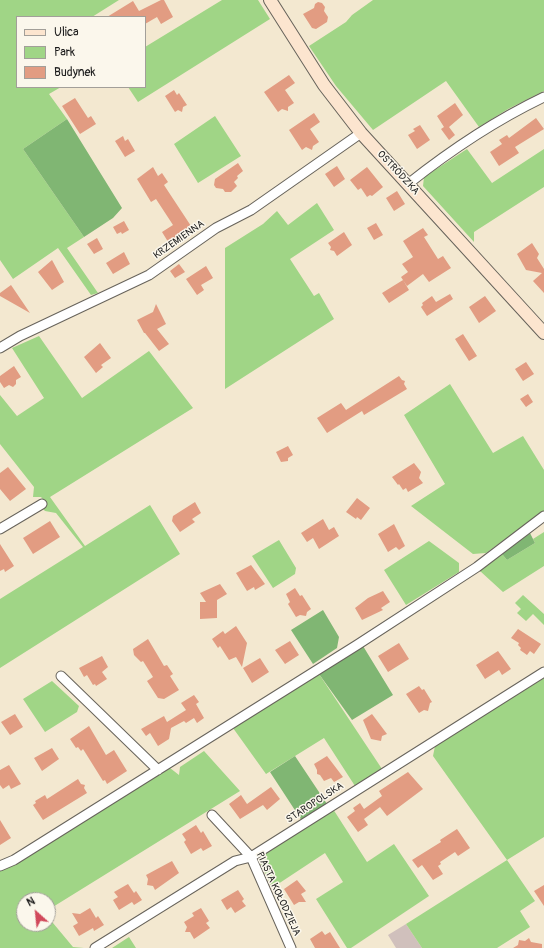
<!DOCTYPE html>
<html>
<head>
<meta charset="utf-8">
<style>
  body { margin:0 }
  #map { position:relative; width:544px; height:948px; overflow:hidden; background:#f3e8d0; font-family:Pangolin,sans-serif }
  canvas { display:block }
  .legend { position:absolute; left:16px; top:16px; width:130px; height:72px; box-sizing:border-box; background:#fbf7ec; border:1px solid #a29f99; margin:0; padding:5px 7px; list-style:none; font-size:12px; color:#1c1c1c }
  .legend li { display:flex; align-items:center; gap:8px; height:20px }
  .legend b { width:20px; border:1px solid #a29f99 }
  .north { position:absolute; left:16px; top:892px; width:40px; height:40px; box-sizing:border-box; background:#fbf7ec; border:1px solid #a29f99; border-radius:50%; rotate:333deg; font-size:11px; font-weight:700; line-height:16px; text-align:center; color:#1c1c1c }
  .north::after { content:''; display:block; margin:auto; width:14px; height:18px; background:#d1495b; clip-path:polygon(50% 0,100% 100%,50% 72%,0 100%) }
</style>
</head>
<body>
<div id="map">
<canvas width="544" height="948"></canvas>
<ul class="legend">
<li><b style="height:5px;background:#fce5cf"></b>Ulica</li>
<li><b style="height:11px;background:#a0d586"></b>Park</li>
<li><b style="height:11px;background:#e29c82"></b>Budynek</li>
</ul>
<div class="north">N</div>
</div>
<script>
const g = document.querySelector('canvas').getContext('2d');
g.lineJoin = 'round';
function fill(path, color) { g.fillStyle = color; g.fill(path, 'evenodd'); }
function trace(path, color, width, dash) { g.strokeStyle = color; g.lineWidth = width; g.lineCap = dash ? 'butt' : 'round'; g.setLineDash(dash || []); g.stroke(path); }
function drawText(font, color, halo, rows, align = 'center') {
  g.font = font + ' Pangolin,sans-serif'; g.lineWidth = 3; g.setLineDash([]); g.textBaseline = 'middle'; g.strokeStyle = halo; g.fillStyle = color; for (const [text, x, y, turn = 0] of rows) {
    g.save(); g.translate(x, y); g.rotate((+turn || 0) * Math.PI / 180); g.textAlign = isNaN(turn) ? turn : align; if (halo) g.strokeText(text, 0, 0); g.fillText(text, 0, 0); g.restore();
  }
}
fill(new Path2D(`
  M406,924L422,948H396L388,935Z`), '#d0c0bc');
fill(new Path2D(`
  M0,0H119L92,17H17V87H61L49,94L67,119L23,149L84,237L67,248L98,293L91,295L58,248L13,279L0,260Z
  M222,0H258L270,19L138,102L128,87H145V47Z
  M373,0H544V91L508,109L479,127L446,81L373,130L336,86L309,46L346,22L352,15Z
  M215,116L241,156L198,183L174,144Z
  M467,149L492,183L544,149V187L474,232V242L423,186L424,177Z
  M317,203L334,230L290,259L314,296L319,293L334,319L225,389V248L263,224L277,211L288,225Z
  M39,336L82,398L149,351L193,408L50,497L85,546L150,505L180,554L0,668V599L83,547L56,513L45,511L41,507L47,504L41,497H33L34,487L0,444V395L17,416L44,398L12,348Z
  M450,384L493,453L523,436L544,470V511L486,553L473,554L411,506L445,484L404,415Z
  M544,532V566L503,592L480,571L502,554L507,560L535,543L533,539Z
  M279,540L296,568L295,574L273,588L252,556Z
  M429,541L459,563V572L406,605L384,570Z
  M523,595L544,614V625L533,614L526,621L517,613L521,609L515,603Z
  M319,674L382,769L355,786L324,738L266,774L233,728Z
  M544,678V837L507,860L535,901L520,911L530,927L497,948H422L406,924L507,860L433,756L435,746Z
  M52,681L79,706L77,712L45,732L23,699Z
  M204,751L240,791L48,910V900H24V924H48V917L73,947L84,948H0V871L170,768L179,775L180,767Z
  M333,809L367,862L394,844L429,896L351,948H347L316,899L343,882L325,853L272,888L260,862L264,854Z
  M129,937L136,948H112Z`), '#a0d586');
fill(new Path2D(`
  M67,119L122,208L113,218L84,237L23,149Z
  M530,533L535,543L507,560L502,554Z
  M323,610L339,637L337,648L313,664L291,630Z
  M363,646L393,695L352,720L319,674Z
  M295,756L327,804L302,821L270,772Z`), '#80b673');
fill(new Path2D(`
  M161,0H164L173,17L161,24L157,17L145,24V17H107L133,1L139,11Z
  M318,2L322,3L325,7L324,11L328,17L327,22L316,29L312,28L303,14L314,8L315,4Z
  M289,75L295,83L285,90L294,103L288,107V111L282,109L278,112L264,92Z
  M174,90L177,95L179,93L187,105L183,107L182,112L178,110L175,112L165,96Z
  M75,98L88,118L91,116L96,124L80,134L62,106Z
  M455,103L463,115L449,127L455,135L449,140L441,129L444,127L437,116Z
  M314,113L320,122L310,129L319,142L313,146L312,150L306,147L302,150L289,130Z
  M536,118L544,129L515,147L519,153L499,166L490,152L502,144L499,140L507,135L509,138Z
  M420,125L430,140L417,149L408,135L415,131L413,129Z
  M123,136L125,141L128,139L135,151L125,157L115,141Z
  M238,163L243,171L237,176L238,178L234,182L237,186L231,192H225L223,189L216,188L214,185L215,179Z
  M337,166L345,179L334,187L325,174Z
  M153,167L158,176L162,173L168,182L164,185L191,226L188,227L191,232L170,245L162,232L173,225L156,199L151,202L137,179Z
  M367,167L383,187L372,196L370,195L367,197L361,188L358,190L350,180Z
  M397,191L405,204L394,211L386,198Z
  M124,221L129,230L122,234L121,232L117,234L113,227Z
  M376,223L383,235L374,240L367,228Z
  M423,228L428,235L424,237L438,259L443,256L451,268L429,282L423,274L407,286L401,277L408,272L402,264L413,257L403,241Z
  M344,232L352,245L337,256L334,251L330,250L331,247L328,243Z
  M97,238L103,249L94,254L87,244Z
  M532,243L539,254L537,258L544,269V293L533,281L542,273L526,270L517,254Z
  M124,252L130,264L113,274L106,263Z
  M52,260L64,282L52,290L38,272Z
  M179,264L185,272L175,278L170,271Z
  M206,266L213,278L201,285L204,290L197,295L186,279Z
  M403,280L409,290L389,303L382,293Z
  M11,285L30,313L0,296V293Z
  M450,294L453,299L427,316L421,307L423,305L422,303L432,296L436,302Z
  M485,296L496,311L479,323L469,307Z
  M156,304L166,324L157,329L169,344L159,351L145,333H144L137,320L153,312Z
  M463,334L477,356L469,361L455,339Z
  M100,343L111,358L101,365L103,367L96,373L84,357Z
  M526,362L534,374L523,381L515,369Z
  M14,366L21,377L16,380V384L13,387L9,385L4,388L0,382V376Z
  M399,376L402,380L405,381L404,384L407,389L364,415L362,411L327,433L317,418L341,403L346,410Z
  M528,394L533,402L526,407L520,399Z
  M288,446L293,455L288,458V461L281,462L276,452Z
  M414,463L421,472L419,478L423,483L408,492L406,488L403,490L399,484L398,485L392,477Z
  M8,467L26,489L10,501L0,489V473Z
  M357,498L370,508L361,520L357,517L356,519L346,512Z
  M195,502L201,513L192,519L195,522L180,532L172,521L173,516Z
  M323,519L329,530L334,527L339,536L319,549L313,538L307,542L301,533Z
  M50,521L60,537L33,554L23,538Z
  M394,524L405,546L399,550L396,547L388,552L378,534Z
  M0,544L14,566L5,572L4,569L0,571Z
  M251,565L265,584L255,590L254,587L247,591L236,573Z
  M220,584L227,594L217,600V618L200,619V602H206L200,593Z
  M295,588L300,596L302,595L311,609L307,612L306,616L300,615L296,617L288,604L290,602L286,594Z
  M383,591L390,602L381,608L383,610L362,620L355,608L368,598Z
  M236,626L247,643L242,667L236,657L229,660L220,646L218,648L212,639L223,631L225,634Z
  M518,629L541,644L534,654L530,651L527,655L520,650L521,648L518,645L519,643L511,638Z
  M148,639L164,666L167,665L173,674L170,676L179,690L164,699L158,698L147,681L153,677L143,661L141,662L134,655L133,649Z
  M290,641L299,655L285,664L275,650Z
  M399,643L409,659L388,672L378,656Z
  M498,651L511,669L502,675L499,670L485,679L476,665Z
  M102,656L108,667L102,672L107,679L96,686L95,684L93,685L87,675L84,677L79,668Z
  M260,658L269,672L252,683L243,668Z
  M419,686L422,690L424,689L432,702L430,703L428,711L424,710L419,713L406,694Z
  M194,695L199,702L196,704L204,718L197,723L194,718L186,723L184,721L171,728L169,739L158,746L150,733L146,736L141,729L164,716L167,722L186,710L181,703Z
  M15,714L23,727L10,735L1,722Z
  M372,714L387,734L382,736L381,741L371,739L363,720Z
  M89,726L106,755L114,750L127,771L107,784L105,780L103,781L83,749L81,751L78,747L76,748L70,739Z
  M52,748L59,759L42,771L34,758Z
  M327,756L343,777L334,782L331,778L324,781L320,775L317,774V770L314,764Z
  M9,765L21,784L11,789L9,785L3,789L0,785V770Z
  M408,772L423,789L387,816L380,807L364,819L368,825L358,832L347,817L355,811L353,808L360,803L364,809L382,796L379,791Z
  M78,779L81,784L85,785L84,788L87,793L43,820L33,805L36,803L35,801L45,795L47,799Z
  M271,787L280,799L267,810L263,805L240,819L229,804L241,795L247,804Z
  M0,820L11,838L0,845Z
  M196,825L201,833L203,831L212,846L203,851L201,848L191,854L184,842L186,840L182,834Z
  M457,829L470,848L458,856L455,852L440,862L441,864L438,866L443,874L433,880L422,865L418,868L412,860L441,842L440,840Z
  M172,861L179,873L155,890L153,886L147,885L148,879L146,875Z
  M297,880L306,891L301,894L306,902H299L294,905L284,889Z
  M128,884L134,893L136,891L142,900L134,905L132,902L119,910L113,900L118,897L114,892Z
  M544,885V906L534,891Z
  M238,890L244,899L242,901L246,906L235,913L231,907L227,910L221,900Z
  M90,908L96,918L98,916L104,925L94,931L93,928L79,936L73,926L78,923L72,913L80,914Z
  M201,908L209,921L206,923L210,928L194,939L190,932H185L187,927L184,922L194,916L192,913Z
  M322,931L325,935L330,932L340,948H315L310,939Z
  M529,938L531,942L542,944V948H513L518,945L519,940L525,941Z`), '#e29c82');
const street = new Path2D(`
  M408,184C452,149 494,121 544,97
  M0,348L20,336L149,275L216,228L251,210L361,133
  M0,529L42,504
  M61,676L158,770
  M212,815L251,857L291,948
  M0,866L14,860L357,645L477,567L544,516
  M95,948L235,861L251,857L544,672`);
const secondary = new Path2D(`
  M270,0L324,85L361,133L544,333`);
trace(street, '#67635b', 11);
trace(secondary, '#67635b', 14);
trace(street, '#fff', 9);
trace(secondary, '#fce5cf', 12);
drawText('10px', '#1c1c1c', '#fbf7ec', [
  ["OSTRÓDZKA",398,173,47],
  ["KRZEMIENNA",179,240,-35],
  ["STAROPOLSKA",315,803,-33],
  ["PIASTA KOŁODZIEJA",278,894,65]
]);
</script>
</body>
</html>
